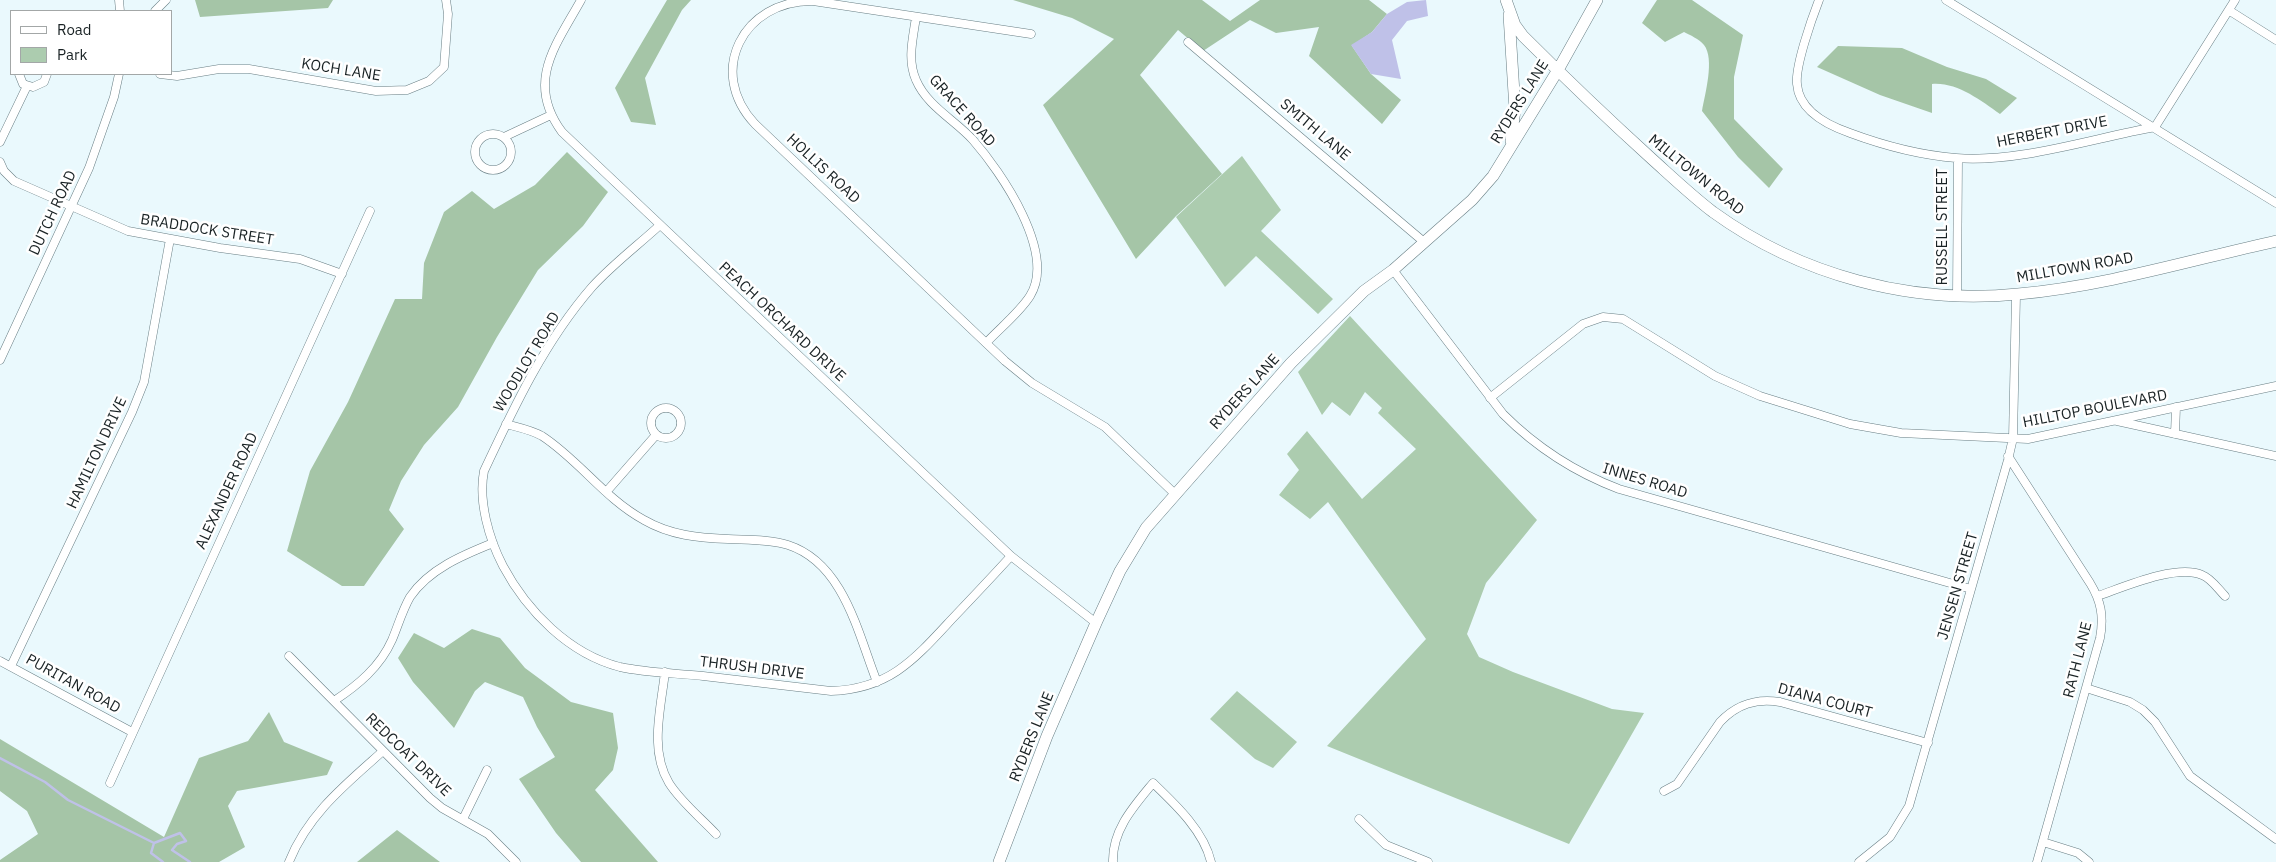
<!DOCTYPE html>
<html>
<head>
<meta charset="utf-8">
<style>
  body { margin:0 }
  #map { position:relative; width:2276px; height:862px; overflow:hidden; background:#eaf9fd; font-family:"IBM Plex Sans",sans-serif }
  canvas { display:block }
  .legend { position:absolute; left:10px; top:10px; width:162px; height:65px; box-sizing:border-box; background:#fff; border:1px solid #a3a7a7; margin:0; padding:6px 9px; list-style:none; font-size:15px; color:#192224 }
  .legend li { display:flex; align-items:center; gap:10px; height:25px }
  .legend b { width:25px; border:1px solid #a3a7a7 }
</style>
</head>
<body>
<div id="map">
<canvas width="2276" height="862"></canvas>
<ul class="legend">
<li><b style="height:6px;background:#fff"></b>Road</li>
<li><b style="height:14px;background:#acccaf"></b>Park</li>
</ul>
</div>
<script>
const g = document.querySelector('canvas').getContext('2d');
g.lineJoin = 'round';
function fill(path, color) { g.fillStyle = color; g.fill(path, 'evenodd'); }
function trace(path, color, width, dash) { g.strokeStyle = color; g.lineWidth = width; g.lineCap = dash ? 'butt' : 'round'; g.setLineDash(dash || []); g.stroke(path); }
function drawText(font, color, halo, rows, align = 'center') {
  g.font = font + ' "IBM Plex Sans",sans-serif'; g.lineWidth = 5; g.setLineDash([]); g.textBaseline = 'middle'; g.strokeStyle = halo; g.fillStyle = color; for (const [text, x, y, turn = 0] of rows) {
    g.save(); g.translate(x, y); g.rotate((+turn || 0) * Math.PI / 180); g.textAlign = isNaN(turn) ? turn : align; if (halo) g.strokeText(text, 0, 0); g.fillText(text, 0, 0); g.restore();
  }
}
fill(new Path2D(`
  M1242,156L1281,210L1261,231L1333,299L1318,314L1256,256L1225,287L1176,217Z
  M1350,316L1537,520L1486,583L1467,634L1479,657L1513,672L1612,709L1644,713L1569,844L1327,746L1426,639L1328,502L1310,519L1279,495L1299,470L1287,454L1307,431L1362,499L1416,449L1378,413L1382,408L1365,392L1350,416L1332,402L1322,415L1298,372Z
  M1237,691L1297,742L1273,768L1255,759L1210,719Z`), '#acccaf');
fill(new Path2D(`
  M195,0H333L328,8L200,17Z
  M667,0H691L682,10L645,78L656,125L631,122L615,88Z
  M1013,0H1202L1230,21L1260,0H1369L1387,14L1372,32L1352,46L1371,74L1401,100L1382,124L1309,56L1319,27L1276,33L1250,20L1203,51L1178,30L1140,75L1222,174L1176,216L1136,259L1043,105L1114,39L1072,18Z
  M1657,0H1692L1743,35L1734,77V119L1783,169L1769,188L1738,157L1702,111C1705,94 1715,59 1704,45C1699,39 1690,35 1684,32L1665,42L1642,23Z
  M1838,46L1902,48L1947,67L1986,79L2017,98L2000,114C1980,100 1957,82 1932,84V113L1880,95L1817,67Z
  M567,152L608,192L583,226L538,270L497,337L458,407L424,445L401,481L389,510L404,529L364,586H342L287,551L310,471L348,402L395,299H422L424,263L444,212L472,191L494,209L535,185Z
  M472,629L500,638L525,668L571,702L613,713L618,748L613,770L595,790L658,862H581L556,833L519,779L555,757L537,727L523,697L485,682L475,691L454,728L413,682L398,658L414,633L444,648Z
  M269,712L284,742L333,762L327,775L237,791L228,806L245,847L219,862H0V860L38,834L27,811L0,791V739L164,837L199,758L248,741Z
  M397,830L440,862H357Z`), '#a5c5a7');
fill(new Path2D(`
  M1426,0L1428,16L1407,21L1392,40L1401,79L1371,74L1351,45L1372,32L1387,14L1407,2Z`), '#bfc1e8');
trace(new Path2D(`
  M0,758L45,782L68,800L154,843
  M163,862L151,853L154,843L180,833L186,841L177,844L172,850L190,862`), '#bfc1e8', 2.5);
const street = new Path2D(`
  M119,0L120,11
  M581,0C556,45 525,82 562,132L1011,556L1096,623
  M1819,0C1812,18 1795,66 1797,84C1799,111 1827,125 1850,133C1885,146 1919,155 1956,158C2019,163 2093,138 2155,127L2235,0
  M1946,0L2276,203
  M155,11L166,0
  M2230,11L2276,40
  M916,17C913,38 907,60 916,80C927,106 955,120 973,140C1001,172 1057,253 1030,296C1019,313 1000,328 986,343
  M1031,34L813,1C743,0 706,72 755,124L1005,361L1032,383L1105,427L1175,494
  M1188,42L1424,242
  M19,74L23,84L33,87L44,82L47,74
  M160,74L177,76L219,69H249L376,91L407,90L429,81L444,67L448,14L446,0
  M475 152a18 18 0 1 1 36 0a18 18 0 1 1-36 0Z
  M504,137L551,115
  M0,142L27,86
  M0,162L4,171L14,181L128,231L220,248L300,259L342,274
  M660,225C637,246 612,265 592,287C545,341 514,407 484,471C478,501 489,539 503,566C527,611 569,654 620,667C647,673 676,673 703,676C746,681 788,686 831,691C889,689 914,660 951,620C971,599 991,578 1011,556
  M1393,270L1503,414C1537,448 1574,472 1619,489L1971,589
  M1957,296L1958,159
  M0,360L89,168L114,97L119,74
  M1490,398L1583,324L1603,317L1623,319L1715,376L1760,396L1850,424L1901,433L2028,439L2276,386
  M651 423a15 15 0 1 1 30 0a15 15 0 1 1-30 0Z
  M2117,421L2276,456
  M506,424C517,427 532,430 542,436C579,460 605,499 644,520C670,535 698,538 728,539C747,540 769,539 788,545C844,563 858,634 877,682
  M2175,434L2176,407
  M2008,456L2090,583C2101,601 2104,616 2100,638L2037,862
  M607,491L656,435
  M2098,596C2124,587 2176,564 2202,575C2211,578 2218,589 2225,596
  M289,656L430,798L442,808L488,834L516,862
  M0,661L132,732
  M11,666L132,412L144,382L170,239
  M665,672C661,708 649,750 669,783C681,802 701,818 716,834
  M2086,688L2130,702L2143,710L2155,722L2190,776L2276,839
  M334,701C358,685 380,667 392,640C398,626 402,611 410,597C429,569 463,555 493,543
  M110,783L370,211
  M1664,791L1677,784L1720,722C1737,704 1756,698 1780,702L1928,743
  M463,819L487,770
  M1359,819L1386,845L1428,862
  M2043,842L2078,853L2089,862
  M289,862C308,814 346,784 383,751
  M1113,862C1112,830 1134,806 1153,783C1175,804 1204,831 1211,862
  M1859,862L1890,837L1909,806L2008,460L2013,438L2016,295`);
const secondary = new Path2D(`
  M1506,0L1515,25L1523,36C1565,78 1608,119 1652,159C1672,177 1692,196 1713,212C1800,275 1911,305 2018,294C2105,286 2191,260 2276,241
  M1509,15L1515,109L1511,141
  M999,862L1047,736L1096,623L1120,571L1146,528L1291,363L1364,291L1393,270L1472,200L1493,176L1558,70L1597,0`);
trace(street, '#687e84', 9);
trace(secondary, '#687e84', 12);
trace(street, '#fff', 8);
trace(secondary, '#fff', 11);
drawText('15px', '#192224', '#fff', [
  ["KOCH LANE",341,70,9],
  ["RYDERS LANE",1520,102,-58],
  ["GRACE ROAD",962,111,48],
  ["SMITH LANE",1315,130,40],
  ["HERBERT DRIVE",2052,132,-11],
  ["HOLLIS ROAD",823,169,43],
  ["MILLTOWN ROAD",1696,175,39],
  ["DUTCH ROAD",53,213,-65],
  ["RUSSELL STREET",1943,227,-90],
  ["BRADDOCK STREET",207,230,9],
  ["MILLTOWN ROAD",2075,268,-10],
  ["PEACH ORCHARD DRIVE",782,322,43],
  ["WOODLOT ROAD",527,362,-59],
  ["RYDERS LANE",1245,392,-48],
  ["HILLTOP BOULEVARD",2095,409,-11],
  ["HAMILTON DRIVE",97,453,-65],
  ["INNES ROAD",1645,481,17],
  ["ALEXANDER ROAD",227,491,-65],
  ["JENSEN STREET",1958,586,-74],
  ["RATH LANE",2078,660,-76],
  ["THRUSH DRIVE",752,668,7],
  ["PURITAN ROAD",73,684,29],
  ["DIANA COURT",1825,701,15],
  ["RYDERS LANE",1032,737,-68],
  ["REDCOAT DRIVE",408,755,44]
]);
</script>
</body>
</html>
